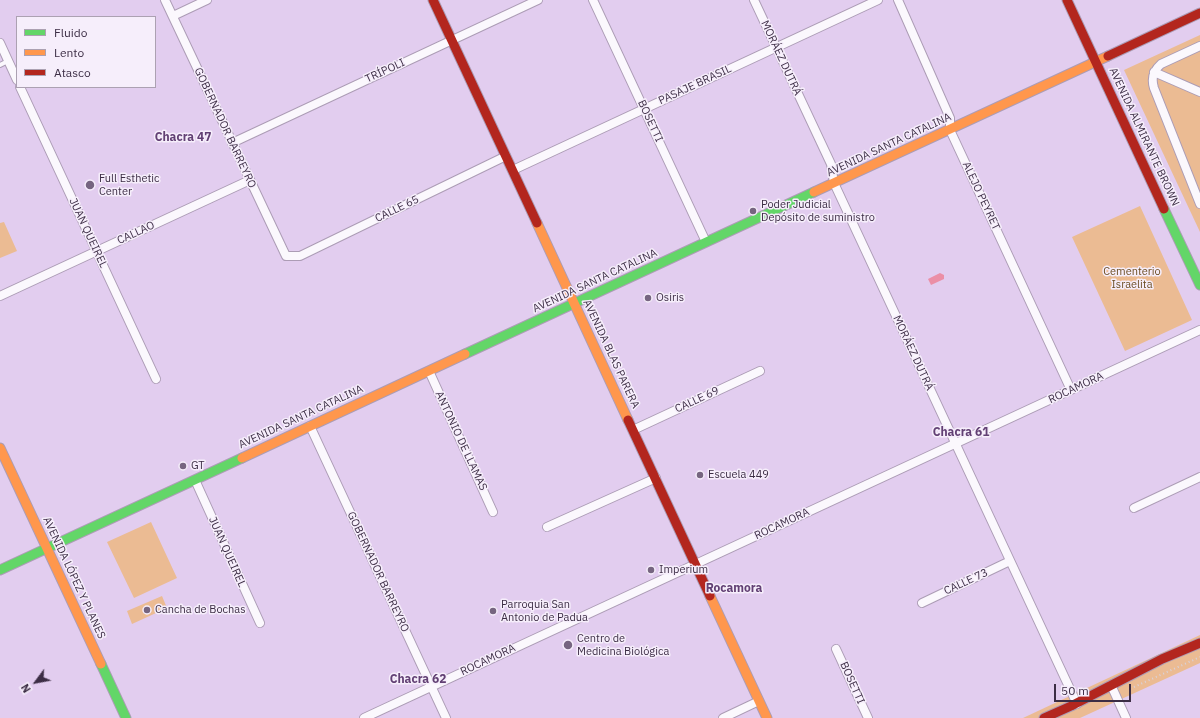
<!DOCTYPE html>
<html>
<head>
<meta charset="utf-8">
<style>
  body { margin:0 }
  #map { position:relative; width:1200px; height:718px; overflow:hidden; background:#e2cdef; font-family:"IBM Plex Sans",sans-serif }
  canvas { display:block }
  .legend { position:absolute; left:16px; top:16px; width:140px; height:72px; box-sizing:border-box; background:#f6eefb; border:1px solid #aca1b2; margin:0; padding:5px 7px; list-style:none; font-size:12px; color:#3c2d45 }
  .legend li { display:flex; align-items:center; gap:8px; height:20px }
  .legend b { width:20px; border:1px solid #aca1b2 }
  .north { position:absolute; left:16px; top:662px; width:40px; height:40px; -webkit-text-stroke:3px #f6eefb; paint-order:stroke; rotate:238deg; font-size:11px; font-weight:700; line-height:16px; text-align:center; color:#3c2d45 }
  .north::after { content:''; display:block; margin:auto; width:14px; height:18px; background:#3c2d45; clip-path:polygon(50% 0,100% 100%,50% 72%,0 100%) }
  .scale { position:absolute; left:1054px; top:684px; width:77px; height:18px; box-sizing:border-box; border:2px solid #3c2d45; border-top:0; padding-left:5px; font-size:12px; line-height:14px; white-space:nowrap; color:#3c2d45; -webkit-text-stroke:3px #f6eefb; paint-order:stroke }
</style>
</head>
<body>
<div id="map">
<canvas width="1200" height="718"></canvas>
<ul class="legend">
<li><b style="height:5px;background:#63d668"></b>Fluido</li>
<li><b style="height:5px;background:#ff974d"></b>Lento</li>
<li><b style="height:5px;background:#b3261e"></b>Atasco</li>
</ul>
<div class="north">N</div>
<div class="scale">50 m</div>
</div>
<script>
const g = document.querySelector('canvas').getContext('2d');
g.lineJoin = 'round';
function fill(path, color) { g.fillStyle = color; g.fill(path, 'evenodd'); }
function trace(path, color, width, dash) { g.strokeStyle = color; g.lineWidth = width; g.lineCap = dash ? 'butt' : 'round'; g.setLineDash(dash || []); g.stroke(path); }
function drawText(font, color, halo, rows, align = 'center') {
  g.font = font + ' "IBM Plex Sans",sans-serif'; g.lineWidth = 3; g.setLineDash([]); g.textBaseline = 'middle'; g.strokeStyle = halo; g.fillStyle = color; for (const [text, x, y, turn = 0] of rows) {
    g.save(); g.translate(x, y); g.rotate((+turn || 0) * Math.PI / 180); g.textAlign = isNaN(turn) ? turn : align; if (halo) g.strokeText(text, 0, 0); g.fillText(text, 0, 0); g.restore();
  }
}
fill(new Path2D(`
  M1200,35V232L1124,70Z
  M1140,206L1192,320L1125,351L1072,237Z
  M4,222L17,251L0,258V223Z
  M151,522L177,578L134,598L107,542Z
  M162,596L167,608L132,624L127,611Z
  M1200,635V663L1080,718H1023Z`), '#ebbb93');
fill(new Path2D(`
  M940,273L944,275V279L931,285L928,279Z`), '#eb8fa6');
const lane = new Path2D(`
  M0,65L8,61`);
const street = new Path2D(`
  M165,0L286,256H300L506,156
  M593,0L706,242
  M754,0L831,164L834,183L1077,704
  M898,0L950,118V130L1071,390
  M173,16L207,0
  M0,43L17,80
  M1200,46L1161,64C1153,71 1151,78 1154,88L1200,204
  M1154,72L1200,92
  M20,87L156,379
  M232,143L538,0
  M513,170L878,0
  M0,296L250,180
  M429,371L493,512
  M310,426L446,718
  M633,430L760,371
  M195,480L260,623
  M1134,508L1200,477
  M547,527L656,478
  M922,603L1010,561
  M836,649L868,718
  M1111,685L1126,718
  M364,718L1200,330
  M723,718L759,701`);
const fast = new Path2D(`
  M1164,209L1200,285
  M465,354L814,192
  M0,570L242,458
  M101,664L126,718`);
const slow = new Path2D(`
  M814,192L1108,56
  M537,223L628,420
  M0,448L101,664
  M242,458L465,354
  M710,596L767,718`);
const jam = new Path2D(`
  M433,0L537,223
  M1067,0L1164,209
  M1108,56L1200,13
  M628,420L710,596
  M1044,718L1071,706L1162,659L1200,643`);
trace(lane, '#ac9cb5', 6);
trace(street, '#ac9cb5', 10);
trace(fast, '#ac9cb5', 11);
trace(slow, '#ac9cb5', 11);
trace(jam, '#ac9cb5', 11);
trace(new Path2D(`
  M1134,687L1200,657`), '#d8d2db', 2, [1, 3]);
trace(lane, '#fbf8fd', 4);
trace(street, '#fbf8fd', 8);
trace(fast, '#63d668', 9);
trace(slow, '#ff974d', 9);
trace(jam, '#b3261e', 9);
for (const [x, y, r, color] of [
  [90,185,5,"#766580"],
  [753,211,4,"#766580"],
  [648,298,4,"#766580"],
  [183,466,4,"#766580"],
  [700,475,4,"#766580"],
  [651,570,4,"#766580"],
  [147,610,4,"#766580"],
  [493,611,4,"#766580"],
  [568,645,5,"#766580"]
]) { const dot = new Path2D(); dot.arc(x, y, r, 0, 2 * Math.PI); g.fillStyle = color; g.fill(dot); trace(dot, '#f6eefb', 1.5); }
drawText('11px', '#3c2d45', '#f6eefb', [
  ["MORÁEZ DUTRÁ",781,58,65],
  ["TRÍPOLI",385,71,-25],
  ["PASAJE BRASIL",695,85,-25],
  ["BOSETTI",650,121,65],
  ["GOBERNADOR BARREYRO",225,128,65],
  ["AVENIDA ALMIRANTE BROWN",1144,137,65],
  ["AVENIDA SANTA CATALINA",889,145,-25],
  ["ALEJO PEYRET",981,196,65],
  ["CALLE 65",397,209,-26],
  ["JUAN QUEIREL",88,233,65],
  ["CALLAO",136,233,-25],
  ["AVENIDA SANTA CATALINA",595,281,-25],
  ["MORÁEZ DUTRÁ",913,353,65],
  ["AVENIDA BLAS PARERA",611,354,65],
  ["ROCAMORA",1076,388,-25],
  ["CALLE 69",697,400,-25],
  ["AVENIDA SANTA CATALINA",301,417,-25],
  ["ANTONIO DE LLAMAS",461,441,65],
  ["ROCAMORA",782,524,-25],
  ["JUAN QUEIREL",227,552,66],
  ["GOBERNADOR BARREYRO",378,572,65],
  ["AVENIDA LÓPEZ Y PLANES",74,578,65],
  ["CALLE 73",966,582,-25],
  ["ROCAMORA",488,660,-25],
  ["BOSETTI",852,683,66]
]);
drawText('11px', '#3c2d45', '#f6eefb', [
  ["Full Esthetic",99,179],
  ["Center",99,192],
  ["Poder Judicial",761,205],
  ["Depósito de suministro",761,218],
  ["Osiris",656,298],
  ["GT",191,466],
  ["Escuela 449",708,475],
  ["Imperium",659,570],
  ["Parroquia San",501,605],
  ["Antonio de Padua",501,618],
  ["Cancha de Bochas",155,610],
  ["Centro de",577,639],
  ["Medicina Biológica",577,652]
], 'left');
drawText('11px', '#6b4c21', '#f6eefb', [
  ["Cementerio",1132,272],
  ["Israelita",1132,285]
]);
drawText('bold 12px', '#624074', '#f6eefb', [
  ["Chacra 47",183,138],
  ["Chacra 61",961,433],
  ["Rocamora",734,589],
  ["Chacra 62",418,680]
]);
</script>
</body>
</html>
